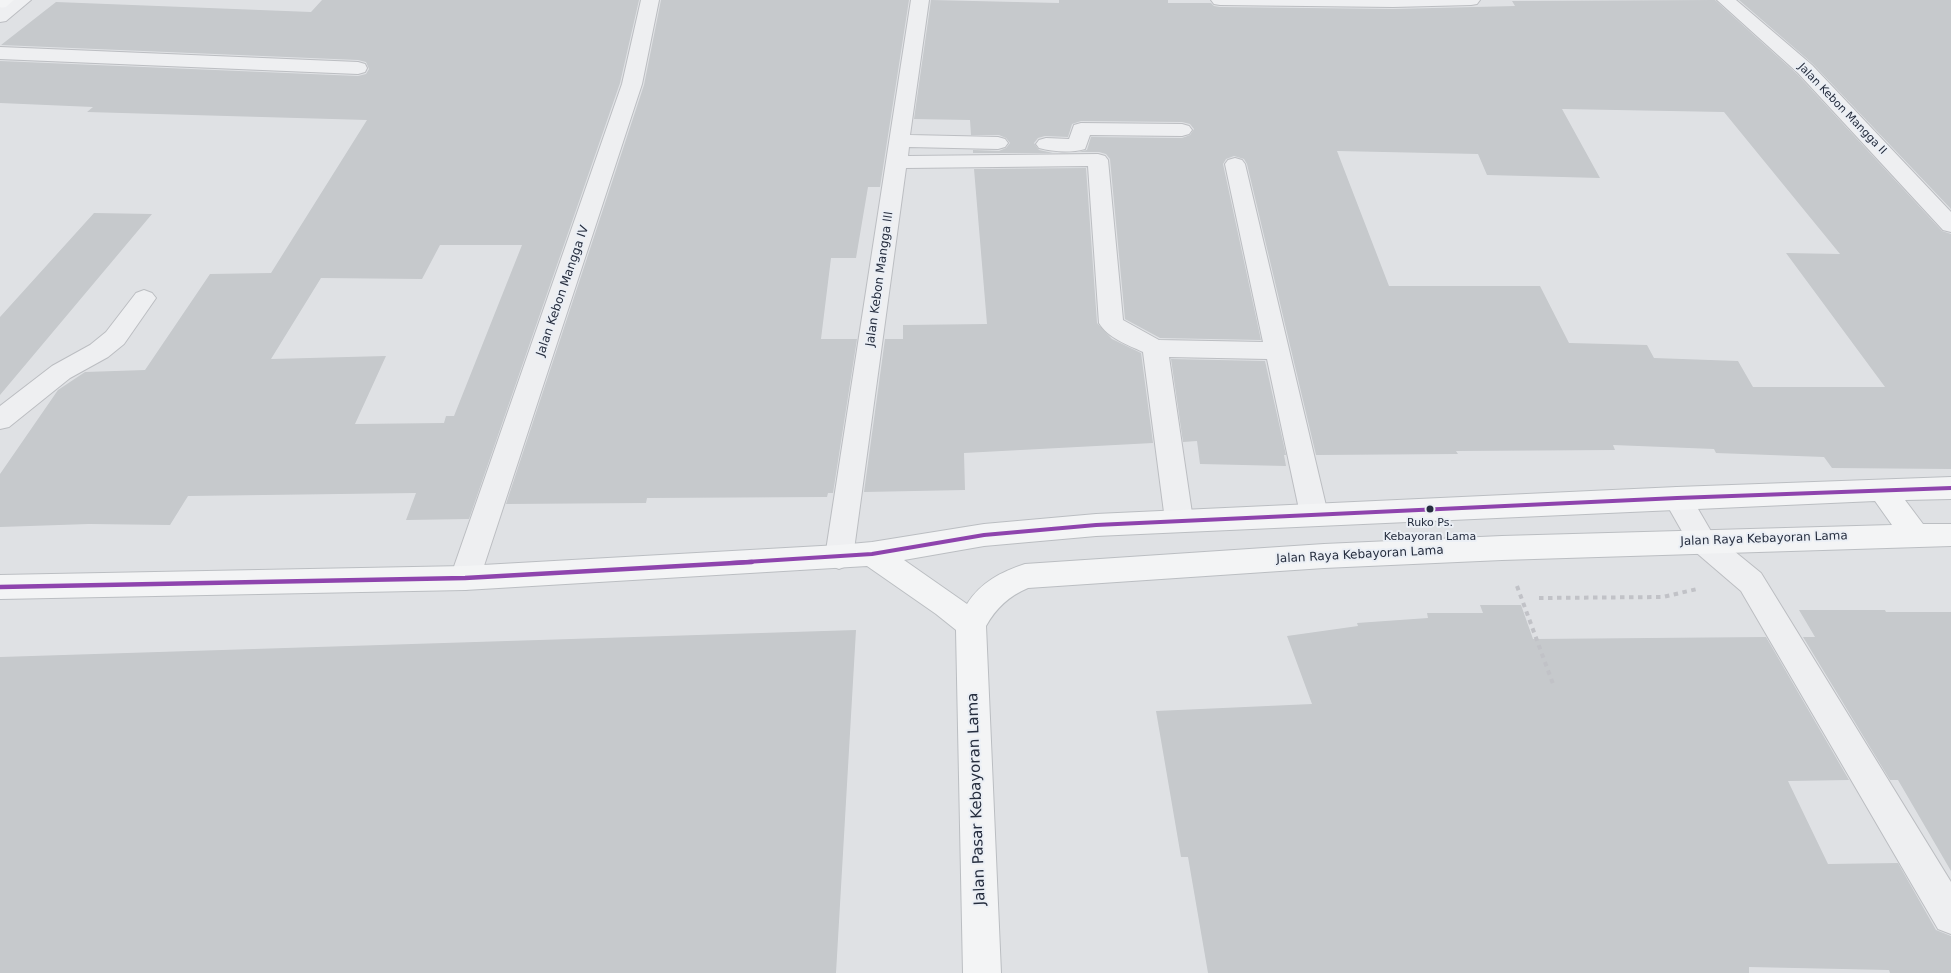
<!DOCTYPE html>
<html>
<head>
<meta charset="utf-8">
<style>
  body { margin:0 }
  canvas { display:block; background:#dfe1e4 }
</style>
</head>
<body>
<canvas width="1951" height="973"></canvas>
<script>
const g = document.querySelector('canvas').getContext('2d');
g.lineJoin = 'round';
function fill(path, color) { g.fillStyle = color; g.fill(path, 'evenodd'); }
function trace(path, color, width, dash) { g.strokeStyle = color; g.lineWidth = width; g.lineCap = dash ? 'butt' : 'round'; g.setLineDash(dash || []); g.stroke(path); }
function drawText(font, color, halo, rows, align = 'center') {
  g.font = font + ' "DejaVu Sans",sans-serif'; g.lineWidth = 4; g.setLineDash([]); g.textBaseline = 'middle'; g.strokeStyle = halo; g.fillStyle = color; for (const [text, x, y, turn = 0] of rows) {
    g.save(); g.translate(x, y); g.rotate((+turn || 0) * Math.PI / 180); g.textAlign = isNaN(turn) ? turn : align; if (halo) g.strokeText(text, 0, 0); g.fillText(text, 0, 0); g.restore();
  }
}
fill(new Path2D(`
  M322,0H639L620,83L469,519L406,520L416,493L188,496L170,525L89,524L0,527V474L58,390L85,372L145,370L210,274L271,273L367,120L87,112L93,107L0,103V61L358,76L366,74L369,69L366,62L358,60L1,45L56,2L311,12ZM440,245H522L454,416H446L444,423L355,424L386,356L271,359L321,278L422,279Z
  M661,0H909L880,187H868L856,258H831L821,339H857L833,493H828L827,497L647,498L646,503L506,504L644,85Z
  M931,0L1059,3V0H1168V3H1211L1214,6L1220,7L1393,9L1515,6L1512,1L1715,0L1797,74L1942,231L1951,234V469L1832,468L1824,457L1716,453L1714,449L1613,445L1615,450L1456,451L1458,454L1316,455L1247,164L1244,159L1234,156L1226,159L1223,164L1261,340L1160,338L1125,319L1110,159L1106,154L1099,152H1078L1087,150L1091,137L1182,138L1190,135L1194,129L1190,124L1182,122L1081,121L1072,124L1068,137L1045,136L1038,138L1034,143L1039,150L1053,153H973V150L999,151L1006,148L1010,143L1006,138L999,135H971L970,120L914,119ZM1562,109L1724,112L1840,254L1786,253L1885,387H1753L1738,361L1654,358L1647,345L1569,343L1540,286H1389L1337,151L1478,154L1487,175L1600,178Z
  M1739,0H1951V209L1813,64Z
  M1086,168L1097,323L1112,339L1141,353L1153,443L964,453L965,490L864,492L885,339H903V325L987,324L974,169Z
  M94,213L152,214L0,395V317Z
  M1171,359L1265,361L1286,455H1284L1286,466L1200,464L1197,441L1183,442Z
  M1480,605H1521L1533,639L1766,637L1849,780L1788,781L1828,864L1898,863L1936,930L1951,936V973H1890L1889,970L1749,967V973H1208L1188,857H1181L1156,711L1312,704L1287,636L1358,626L1357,623L1428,618L1427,613H1483Z
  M1799,610H1885L1886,612H1951V871L1898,780H1890L1803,637H1815Z
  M856,630L836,973H0V657Z`), '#c6c9cc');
const minor = new Path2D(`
  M11,0H31L6,21L0,22V8Z
  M641,0H659L642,84L480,578L475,587L465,590L455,587L450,578L622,84Z
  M911,0H929L910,135L998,137L1005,139L1008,143L1005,147L998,149L909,147L908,156L1098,154L1105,156L1108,160L1123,320L1159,340L1263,342L1225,164L1228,160L1235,158L1242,160L1245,164L1328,514L1324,522L1314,525L1304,522L1300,514L1267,359L1169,357L1193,520L1189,528L1179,531L1169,528L1165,520L1143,352C1128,345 1108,338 1099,323L1088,166L906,168L853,557L849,565L839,569L829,565L825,557Z
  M1211,0H1480L1477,4L1471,5L1393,7L1220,5L1214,4Z
  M1717,0H1736L1812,65L1951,212V232L1943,230L1798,73Z
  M0,47L358,62L365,64L367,68L365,72L358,74L0,59Z
  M1081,123L1182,124L1189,126L1192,130L1189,134L1182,136L1090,135L1085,149C1071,153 1053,152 1039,148L1036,144L1039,140L1046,138L1069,139L1074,125Z
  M144,290L152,293L156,298L124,344L108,357L70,378L9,427L0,429V406L52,366L90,345L106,332L136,293Z
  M1677,487L1687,490L1712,533L1761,573L1951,882V934L1938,929L1741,591L1692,549L1663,498L1667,490Z`);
const major = new Path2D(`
  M0,0H14L6,7L0,8Z
  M1951,477V499L1905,500L1923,524H1951V546L1502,560L1324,568L1028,588C1009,596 996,608 986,626L1001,973H963L956,630L936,614L867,566L465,590L0,599V575L465,566L839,545L872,542L984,524L1096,514L1677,487ZM1875,501L1892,525L1502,536L1324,544L1025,564C1001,572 981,582 967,604L904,560L984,546L1096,536Z`);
trace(minor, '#bcbec2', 2);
trace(major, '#bbbec2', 2);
trace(new Path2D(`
  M1517,586L1553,684
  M1539,598L1663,597L1697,589`), '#c1c2c7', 4, [4.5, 4.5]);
fill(minor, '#eeeff1');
fill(major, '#f3f4f5');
trace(new Path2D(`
  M730,563L872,554L984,535L1096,525L1677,498L1951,488`), '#8e44ad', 4);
trace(new Path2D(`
  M0,587L465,578L752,562`), '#8e44ad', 4.5);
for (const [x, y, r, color] of [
  [1430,509,4.5,"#252d3e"]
]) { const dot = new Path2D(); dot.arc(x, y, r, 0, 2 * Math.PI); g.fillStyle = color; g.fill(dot); trace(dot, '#ebeff5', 2); }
drawText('11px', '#252d3e', '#ebeff5', [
  ["Jalan Kebon Mangga II",1842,109,46]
]);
drawText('11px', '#252d3e', '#ebeff5', [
  ["Ruko Ps.",1430,523],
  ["Kebayoran Lama",1430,537]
]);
drawText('12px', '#252d3e', '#ebeff5', [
  ["Jalan Kebon Mangga III",880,279,-82],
  ["Jalan Kebon Mangga IV",563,291,-71],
  ["Jalan Raya Kebayoran Lama",1764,539,-2],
  ["Jalan Raya Kebayoran Lama",1360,555,-3]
]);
drawText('15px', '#252d3e', '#ebeff5', [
  ["Jalan Pasar Kebayoran Lama",977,799,-92]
]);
</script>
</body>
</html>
